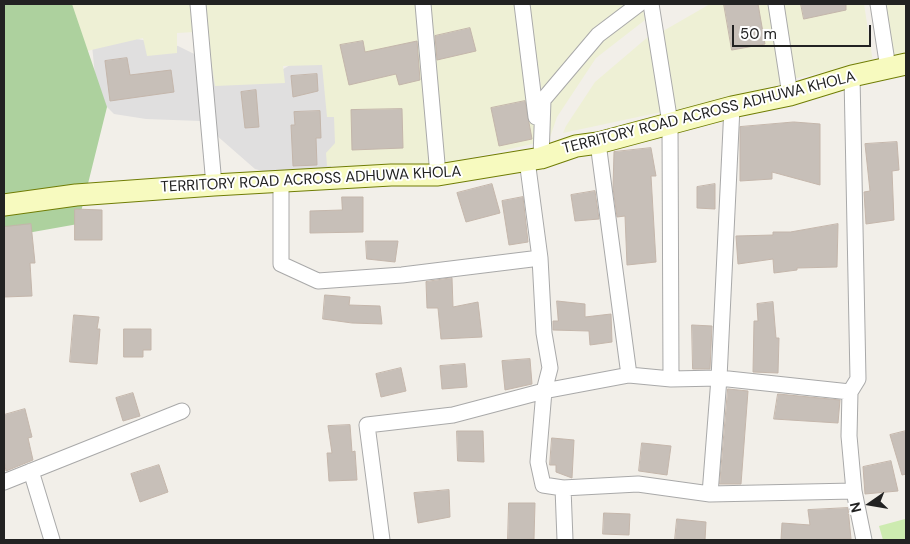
<!DOCTYPE html>
<html>
<head>
<meta charset="utf-8">
<style>
  body { margin:0 }
  #map { position:relative; width:910px; height:544px; overflow:hidden; background:#f2efe9; font-family:"DM Sans",sans-serif }
  canvas { display:block }
  .frame { position:absolute; inset:0; border:5px solid #222; pointer-events:none }
  .north { position:absolute; left:845px; top:479px; width:50px; height:50px; -webkit-text-stroke:4px #fff; paint-order:stroke; rotate:257deg; font-size:14px; font-weight:700; line-height:20px; text-align:center; color:#222 }
  .north::after { content:''; display:block; margin:auto; width:18px; height:22px; background:#222; clip-path:polygon(50% 0,100% 100%,50% 72%,0 100%) }
  .scale { position:absolute; left:732px; top:25px; width:139px; height:22px; box-sizing:border-box; border:2px solid #222; border-top:0; padding-left:6px; font-size:15px; line-height:18px; white-space:nowrap; color:#222; -webkit-text-stroke:4px #fff; paint-order:stroke }
</style>
</head>
<body>
<div id="map">
<canvas width="910" height="544"></canvas>
<div class="frame"></div>
<div class="north">N</div>
<div class="scale">50 m</div>
</div>
<script>
const g = document.querySelector('canvas').getContext('2d');
g.lineJoin = 'round';
function fill(path, color) { g.fillStyle = color; g.fill(path, 'evenodd'); }
function trace(path, color, width, dash) { g.strokeStyle = color; g.lineWidth = width; g.lineCap = dash ? 'butt' : 'round'; g.setLineDash(dash || []); g.stroke(path); }
function drawText(font, color, halo, rows, align = 'center') {
  g.font = font + ' "DM Sans",sans-serif'; g.lineWidth = 4; g.setLineDash([]); g.textBaseline = 'middle'; g.strokeStyle = halo; g.fillStyle = color; for (const [text, x, y, turn = 0] of rows) {
    g.save(); g.translate(x, y); g.rotate((+turn || 0) * Math.PI / 180); g.textAlign = isNaN(turn) ? turn : align; if (halo) g.strokeText(text, 0, 0); g.fillText(text, 0, 0); g.restore();
  }
}
fill(new Path2D(`
  M119,36L178,46L239,76L266,79L290,65L326,59L349,140L324,177L291,178L255,169L200,121L146,119L114,114L97,97L92,45Z`), '#e0dfdf');
fill(new Path2D(`
  M66,4H191L195,32L177,33V53L147,56L143,38L74,54Z
  M202,4H416L432,166H327L326,153L335,143L334,117H327L322,65L283,66L285,83L215,86Z
  M427,4H522L541,142L443,164Z
  M529,4H642L645,20L596,58L557,117L549,140Z
  M710,4H772L783,84L675,110L658,34Z
  M781,4H864L873,62L792,79Z
  M872,4H906V56L882,61Z
  M649,36L666,111L563,133L566,126L595,82Z`), '#eef0d5');
fill(new Path2D(`
  M906,511V540H883L879,526L905,519Z`), '#cdebb0');
fill(new Path2D(`
  M4,4H72L107,107L78,224L16,235L4,259Z`), '#add19e');
const building = new Path2D(`
  M724,4H758L765,44L732,50Z
  M801,4H846V10L804,19Z
  M470,28L476,51L437,60L435,36Z
  M363,41L365,52L417,41L420,80L399,85L396,74L349,85L340,45Z
  M127,58L130,75L171,70L174,92L110,101L105,61Z
  M317,74L318,91L293,97L291,76Z
  M256,90L259,127L245,128L241,92Z
  M525,101L532,139L499,146L491,108Z
  M402,109L403,148L352,150L351,110Z
  M320,111L321,138H316L317,165L293,166L291,125H295L294,112Z
  M794,122L820,124V185L772,172V179L740,181V127Z
  M897,142L899,170L892,171L894,220L866,224L864,192L870,191L865,144Z
  M651,148L656,176H651L656,262L627,265L625,216L617,217L613,188L614,152Z
  M492,184L500,213L466,222L457,193Z
  M715,184V209L697,208V187Z
  M595,191L599,219L575,221L571,195Z
  M342,197H363V232L310,233V211L342,210Z
  M523,197L528,242L509,245L502,201Z
  M75,209L102,210V240H75Z
  M31,224L35,263H30L32,296L4,297V227Z
  M838,224L837,267L797,268V270L774,273L773,259L738,264L736,236L773,235V232H790Z
  M366,241H398L395,262L367,259Z
  M452,278L453,307L478,302L482,337L441,339L438,308H427L426,282Z
  M325,295L350,297L349,305L380,306L382,324L352,323L323,319Z
  M557,301L585,304V317L611,314L612,342L590,345L589,331L553,330V321H558Z
  M773,302L776,338H779L778,373L753,372L754,321H758L757,304Z
  M74,315L99,317L97,329H100L97,364L70,362Z
  M692,325L712,326L710,369H693Z
  M124,329H151V350H143V357H124Z
  M530,359L532,384L505,390L502,361Z
  M465,364L467,387L442,389L440,366Z
  M401,368L406,391L381,397L376,374Z
  M728,389L748,391L741,484H720Z
  M133,393L140,416L123,421L116,398Z
  M778,394L840,400L838,423L774,419Z
  M25,409L32,437L28,438L33,460L6,471L4,460V415Z
  M350,425L352,452L355,451L357,480L329,481L327,453H332L328,426Z
  M457,431H483L484,462L458,461Z
  M906,431V474L902,475L890,435Z
  M552,438L574,440L572,478L556,472V465H550Z
  M642,443L671,446L667,475L639,471Z
  M891,461L898,491L865,494L863,467Z
  M159,465L168,492L140,502L131,474Z
  M449,490L450,517L418,523L414,493Z
  M509,503H535L534,539L508,540Z
  M848,508L851,539L781,540L782,523L810,525L808,510Z
  M604,513L630,514L629,535L603,534Z
  M677,519L706,522L705,540H675Z`);
fill(building, '#c7bfb8');
trace(building, '#c4b6ab', 1);
const street = new Path2D(`
  M198,4L214,185
  M423,4L438,175
  M522,4L536,117
  M651,4L670,123L671,379
  M776,4L790,95
  M878,4L888,68
  M852,76L858,379L850,392L849,436L854,491L864,540
  M598,143L629,375
  M541,158L543,100L598,35L639,4
  M527,160L540,258L544,333L550,368L544,391L538,462L543,485L563,488
  M281,181V264L318,281L402,275L540,258
  M31,471L52,540
  M4,482L182,411
  M710,494L719,378L850,392
  M382,540L367,425L453,415L544,391L629,375L671,379L719,378L732,107
  M565,540L563,488L638,484L710,494L854,491`);
const secondary = new Path2D(`
  M4,205L76,195L214,185L391,175H438L541,158L576,146L598,143L732,107L790,95L852,76L906,64`);
trace(street, '#a9a9a9', 17);
trace(secondary, '#707d05', 23);
trace(street, '#fff', 15);
trace(secondary, '#f7fabf', 21);
drawText('15px', '#222', '#fff', [
  ["TERRITORY ROAD ACROSS ADHUWA KHOLA",709,113,-14],
  ["TERRITORY ROAD ACROSS ADHUWA KHOLA",311,180,-3]
]);
</script>
</body>
</html>
